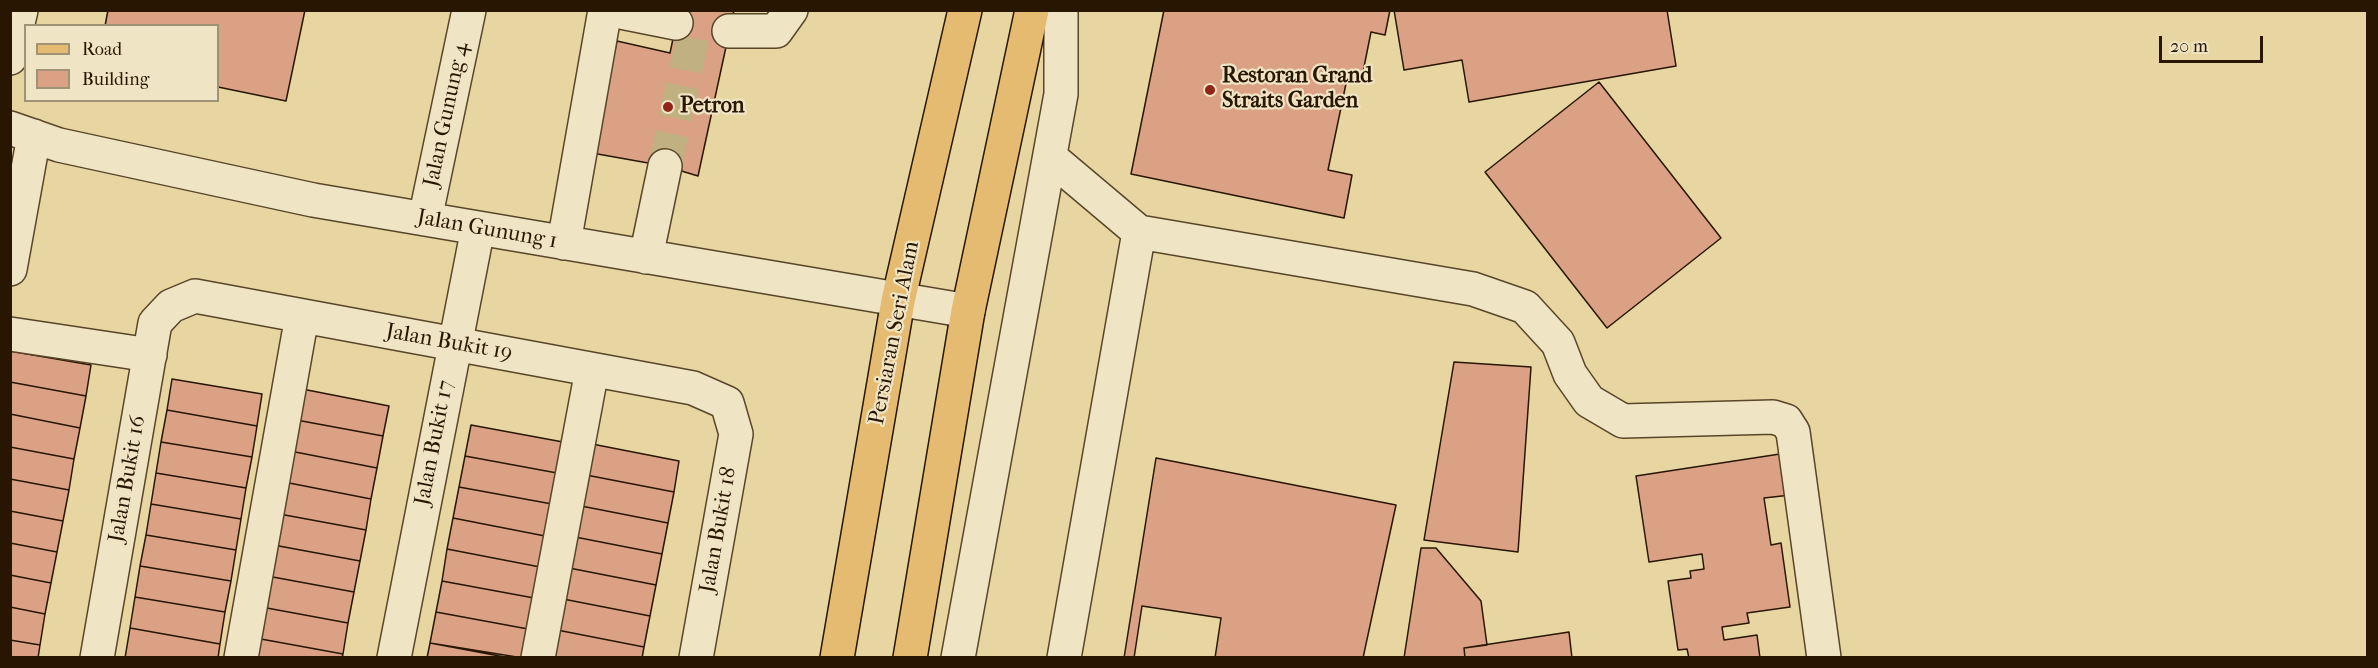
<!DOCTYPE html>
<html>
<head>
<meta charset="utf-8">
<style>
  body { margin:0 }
  #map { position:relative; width:2378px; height:668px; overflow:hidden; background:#e7d6a2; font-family:"IM FELL French Canon",serif }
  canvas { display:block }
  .frame { position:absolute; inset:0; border:12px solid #281601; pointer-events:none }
  .legend { position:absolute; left:24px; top:24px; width:195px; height:78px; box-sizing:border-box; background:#efe4c3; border:2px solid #9f9275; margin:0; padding:8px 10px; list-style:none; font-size:18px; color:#281601 }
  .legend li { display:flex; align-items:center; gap:12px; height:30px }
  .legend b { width:30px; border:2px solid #9f9275 }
  .scale { position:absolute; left:2159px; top:36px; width:104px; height:27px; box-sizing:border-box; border:3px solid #281601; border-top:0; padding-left:8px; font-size:18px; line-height:21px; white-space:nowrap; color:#281601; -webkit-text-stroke:4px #efe4c3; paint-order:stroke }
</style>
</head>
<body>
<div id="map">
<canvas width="2378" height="668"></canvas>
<div class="frame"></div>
<ul class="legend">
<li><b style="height:8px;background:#e4bb71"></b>Road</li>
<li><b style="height:16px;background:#dba184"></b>Building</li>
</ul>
<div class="scale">20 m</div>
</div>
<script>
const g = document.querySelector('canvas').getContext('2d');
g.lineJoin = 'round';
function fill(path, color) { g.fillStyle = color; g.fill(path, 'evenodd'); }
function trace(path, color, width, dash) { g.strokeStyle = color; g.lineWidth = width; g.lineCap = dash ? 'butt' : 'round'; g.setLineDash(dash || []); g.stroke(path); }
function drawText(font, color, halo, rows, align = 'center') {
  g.font = font + ' "IM FELL French Canon",serif'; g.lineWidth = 4.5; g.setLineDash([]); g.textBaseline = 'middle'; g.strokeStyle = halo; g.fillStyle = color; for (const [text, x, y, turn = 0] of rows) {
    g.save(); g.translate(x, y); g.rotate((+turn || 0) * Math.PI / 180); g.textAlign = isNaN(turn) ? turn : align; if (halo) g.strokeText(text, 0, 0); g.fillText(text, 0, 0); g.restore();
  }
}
const building = new Path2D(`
  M108,10H305L286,101L218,87V26H105Z
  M679,10H734L698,176L665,166L592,153L617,41L670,53Z
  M1164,10H1390L1385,35L1371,32L1362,77L1348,74L1328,170L1352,175L1344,218L1131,174Z
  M1394,10H1667L1676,66L1469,102L1462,60L1404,70Z
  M1599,82L1721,238L1607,328L1485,172Z
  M10,351L91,365L86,396L10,382Z
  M1454,362L1531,367L1518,552L1424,540Z
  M172,379L262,394L257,426L167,410Z
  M10,382L86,396L80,428L10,414Z
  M297,388L389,406L383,436L291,419Z
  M167,410L257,426L252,457L161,442Z
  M10,414L80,428L74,459L10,447Z
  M291,419L383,436L377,468L285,450Z
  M471,425L563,442L557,473L465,456Z
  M161,442L252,457L246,488L156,473Z
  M587,443L679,461L674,492L581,474Z
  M10,447L74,459L69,490L10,479Z
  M285,450L377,468L371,499L279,481Z
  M1793,452L1800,494L1764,498L1771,545L1781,543L1790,607L1747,613L1749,623L1722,627L1724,640L1757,635L1760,658H1689L1687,649L1678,650L1668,581L1691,578L1690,571L1704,569L1702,554L1649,562L1636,476Z
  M465,456L557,473L552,504L459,487Z
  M1156,458L1396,505L1363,658H1124Z
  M156,473L246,488L241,519L151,504Z
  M581,474L674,492L668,523L576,505Z
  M10,479L69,490L63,521L10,511Z
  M279,481L371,499L366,530L274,513Z
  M459,487L552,504L545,536L453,518Z
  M151,504L241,519L236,550L146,535Z
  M576,505L668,523L662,554L570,536Z
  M10,511L63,521L57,552L10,543Z
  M274,513L366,530L360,561L268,544Z
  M453,518L545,536L540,567L447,549Z
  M146,535L236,550L231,581L140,566Z
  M570,536L662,554L656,585L564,567Z
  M10,543L57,552L51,583L10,575Z
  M268,544L360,561L354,592L262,575Z
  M1421,548H1436L1481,601L1487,645L1464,648L1465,658H1404Z
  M447,549L540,567L534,598L442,581Z
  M140,566L231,581L225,612L135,597Z
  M564,567L656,585L650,616L558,598Z
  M10,575L51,583L45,614L10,607Z
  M262,575L354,592L348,623L256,606Z
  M442,581L534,598L528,629L436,612Z
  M135,597L225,612L220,644L130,628Z
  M558,598L650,616L644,647L552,629Z
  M256,606L348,623L343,654L250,637Z
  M1142,606L1221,618L1215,658H1134Z
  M10,607L45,614L40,645L10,640Z
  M436,612L528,629L523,658L430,643Z
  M130,628L220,644L218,658H125Z
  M552,629L644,647L642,658H547Z
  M1569,632L1572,658H1465L1464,648Z
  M250,637L343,654L342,658H246Z
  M10,640L40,645L38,658H10Z
  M430,643L510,658H427Z`);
fill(building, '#dba184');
trace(building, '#281601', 1.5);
trace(new Path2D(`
  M665,166L695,26`), '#c1b082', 33, [33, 16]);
const minor = new Path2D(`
  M611,10L676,23
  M729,31H776L791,10
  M10,58L21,10
  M10,128L59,145L313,200L968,311
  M1050,157L1139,232L1473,289L1525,307L1558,343L1570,374L1589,401L1623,421L1773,417L1786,421L1793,432L1824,658
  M425,219L469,10
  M564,243L605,10
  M646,257L665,166
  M10,269L34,136
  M10,334L150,355
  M97,658L155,323L171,306L195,296L693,388L727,403L736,434L696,658
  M241,658L302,316
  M394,658L478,228
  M538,658L592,370
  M958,658L1061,94V10
  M1064,658L1139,232`);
const major = new Path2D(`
  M837,658L898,301L965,10
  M910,658L968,311L1032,10`);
trace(minor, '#584629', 36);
trace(major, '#281601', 36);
trace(minor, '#efe4c3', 33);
trace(major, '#e4bb71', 33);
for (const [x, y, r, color] of [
  [1210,90,6,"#8f2418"],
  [668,107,6,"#8f2418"]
]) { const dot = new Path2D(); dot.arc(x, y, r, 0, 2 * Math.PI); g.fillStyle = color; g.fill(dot); trace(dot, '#efe4c3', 2); }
drawText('bold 22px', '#281601', '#efe4c3', [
  ["Restoran Grand",1222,77],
  ["Straits Garden",1222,102],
  ["Petron",680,107]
], 'left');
drawText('22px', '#281601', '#efe4c3', [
  ["Jalan Gunung 4",447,115,-78],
  ["Jalan Gunung 1",487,230,10],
  ["Persiaran Seri Alam",895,333,-79],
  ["Jalan Bukit 19",449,343,10],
  ["Jalan Bukit 17",435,443,-79],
  ["Jalan Bukit 16",128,479,-80],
  ["Jalan Bukit 18",719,530,-80]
]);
</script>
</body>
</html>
